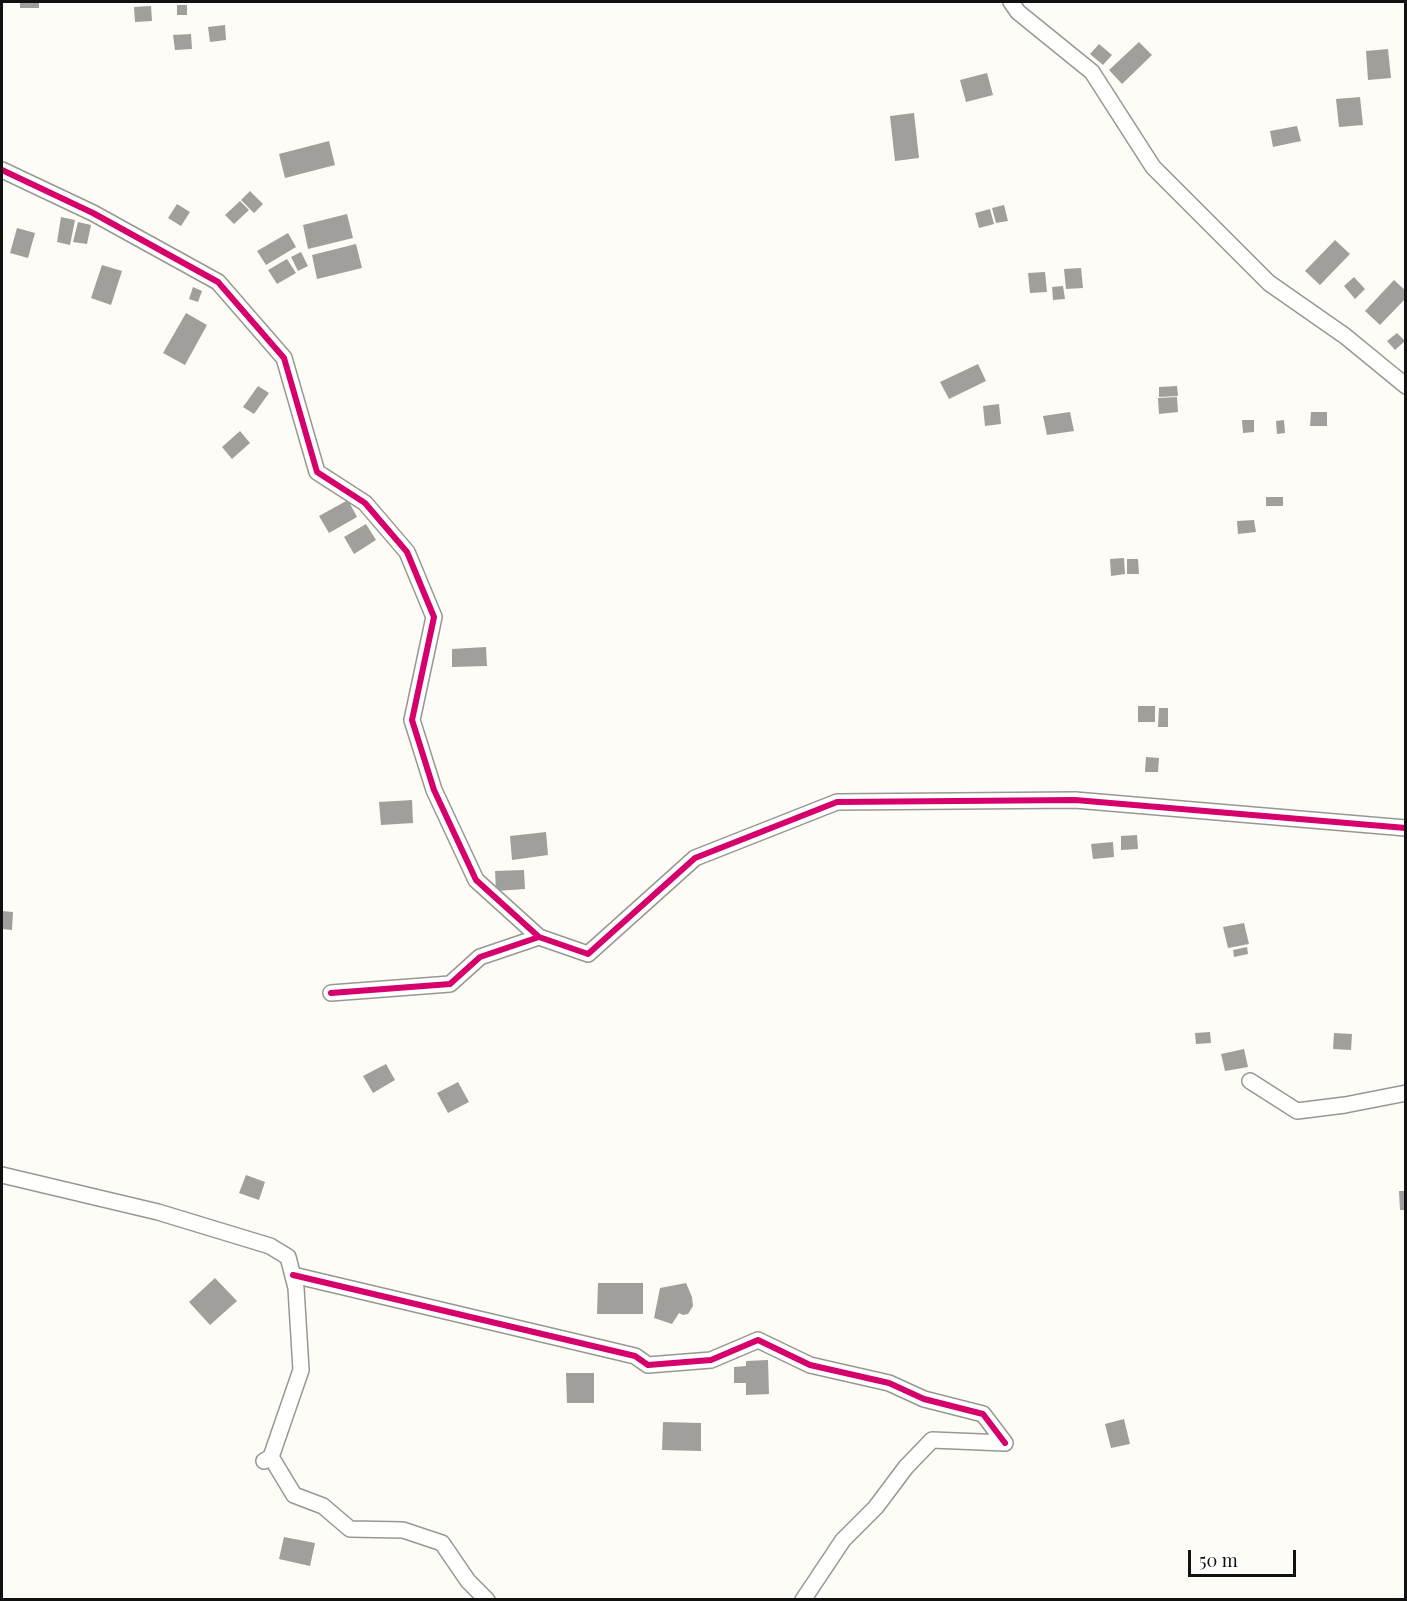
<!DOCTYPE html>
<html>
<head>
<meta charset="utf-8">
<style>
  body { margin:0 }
  #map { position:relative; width:1407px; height:1601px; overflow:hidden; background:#fdfcf7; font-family:"Playfair Display",serif }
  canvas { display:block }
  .frame { position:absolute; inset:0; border:3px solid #111; pointer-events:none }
  .scale { position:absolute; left:1188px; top:1550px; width:108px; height:27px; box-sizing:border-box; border:3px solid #111; border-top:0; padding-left:8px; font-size:18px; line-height:21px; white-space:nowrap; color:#111; -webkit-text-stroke:4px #fff; paint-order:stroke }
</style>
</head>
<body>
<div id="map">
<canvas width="1407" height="1601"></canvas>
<div class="frame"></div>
<div class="scale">50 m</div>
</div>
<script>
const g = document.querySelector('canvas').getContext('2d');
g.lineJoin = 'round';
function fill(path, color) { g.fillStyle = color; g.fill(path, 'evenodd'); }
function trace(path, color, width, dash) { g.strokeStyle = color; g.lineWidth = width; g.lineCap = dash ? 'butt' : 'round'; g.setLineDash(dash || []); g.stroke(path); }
fill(new Path2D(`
  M20,2H39V8H20Z
  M177,5H187V15H177Z
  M151,6L152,21L135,22L134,7Z
  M225,25L226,40L210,42L208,27Z
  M191,34L192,49L175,50L173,35Z
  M1139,42L1152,55L1122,84L1109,70Z
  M1099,44L1112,55L1103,65L1090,54Z
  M1388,49L1391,78L1368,80L1366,51Z
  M987,73L993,95L966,102L960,80Z
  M1360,97L1363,125L1339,127L1336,99Z
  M914,113L919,158L895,161L890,116Z
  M1297,126L1301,141L1273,147L1270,131Z
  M329,141L335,165L285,178L279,154Z
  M250,191L263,204L254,213L241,200Z
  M240,201L249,210L234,224L225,215Z
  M177,204L190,212L181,226L168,218Z
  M1004,205L1008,221L996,223L992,208Z
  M990,209L994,224L979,228L975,213Z
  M347,214L353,238L308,249L303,225Z
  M61,217L75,220L70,245L57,242Z
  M78,222L91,225L87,244L73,242Z
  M17,228L35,233L28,258L10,253Z
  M288,233L296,247L266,265L257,251Z
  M1335,240L1350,254L1320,285L1305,271Z
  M356,244L362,268L317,279L312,255Z
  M301,252L308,266L298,271L291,257Z
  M287,259L296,273L277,284L268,270Z
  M102,265L122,271L111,305L91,298Z
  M1081,268L1083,288L1066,289L1064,269Z
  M1045,272L1047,292L1030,293L1028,273Z
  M1354,277L1365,289L1355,299L1344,286Z
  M1394,280L1406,291V298L1380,325L1365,311Z
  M1063,286L1065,299L1053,300L1052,287Z
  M193,287L202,291L198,302L189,299Z
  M186,313L207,325L185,365L163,353Z
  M1397,333L1405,341L1395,350L1387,341Z
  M978,364L986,381L949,399L940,382Z
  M258,386L269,393L254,414L243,407Z
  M1177,386L1178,396L1159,397V387Z
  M1177,397L1178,412L1159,414L1158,398Z
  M999,404L1001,424L985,426L983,406Z
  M1070,412L1074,431L1047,435L1043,416Z
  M1311,412H1327V426H1310Z
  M1242,420H1254V432L1243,433Z
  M1284,420L1285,433L1277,434L1276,421Z
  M240,431L250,443L232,459L222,447Z
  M1266,497H1283V506H1266Z
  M348,500L357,517L329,533L319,516Z
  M1254,520L1256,532L1238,534L1237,521Z
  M366,524L376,540L354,554L344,537Z
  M1124,558L1125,574L1111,576L1110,559Z
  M1127,559H1138L1139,574H1127Z
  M486,647L487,666L452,667V649Z
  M1138,706H1155V722H1138Z
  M1159,708H1168V727H1158Z
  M1146,757L1159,758L1158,772H1145Z
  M412,800L413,823L381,825L379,802Z
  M546,832L548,855L512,860L510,836Z
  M1137,835L1138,849L1121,850V836Z
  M1113,842L1114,857L1093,859L1091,844Z
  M524,870L525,889L496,891L495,871Z
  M2,911L13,912L12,930L2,929Z
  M1244,923L1249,944L1228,948L1223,927Z
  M1247,947L1248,954L1234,957L1233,950Z
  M1210,1032L1211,1043L1196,1044L1195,1033Z
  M1334,1033L1352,1034L1351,1050L1333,1049Z
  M1244,1049L1248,1067L1225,1071L1221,1054Z
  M386,1064L395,1080L373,1093L363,1076Z
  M458,1082L469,1102L448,1113L437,1093Z
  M246,1175L265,1182L259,1200L239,1193Z
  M1399,1191H1406V1210H1400Z
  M215,1278L237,1301L210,1325L189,1302Z
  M598,1283H643V1314H597Z
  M686,1283L692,1297L693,1306L688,1314L683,1315L679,1313L672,1324L654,1318L660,1288Z
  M768,1360L769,1394L746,1395V1383H734V1367L746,1366V1361Z
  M566,1373H594V1403H567Z
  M1124,1419L1130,1444L1111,1448L1105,1424Z
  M663,1422L701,1423V1451L662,1450Z
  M284,1537L315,1543L310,1566L279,1559Z`), '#a19f9c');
const minor = new Path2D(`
  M1011,2L1018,12L1092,72L1153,167L1269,283L1345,336L1406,386
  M2,170L93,213L218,282L284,358L317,472L365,503L407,552L434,617L412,720L434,790L476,880L539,937
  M331,993L450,984L480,957L539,937L588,954L695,858L837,802L1075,800L1406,828
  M1250,1081L1297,1111L1345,1105L1406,1093
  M2,1175L158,1212L270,1246L288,1257L296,1288L301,1370L271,1457L264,1461
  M293,1275L635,1356L648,1365L711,1360L758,1340L810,1365L889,1383L924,1399L983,1414L1005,1443
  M271,1457L294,1495L323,1506L350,1529L403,1530L442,1543L468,1581L487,1600
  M803,1600L843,1540L876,1507L906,1467L932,1440L1005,1443`);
trace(minor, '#979795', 18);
trace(minor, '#fffffe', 15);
trace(new Path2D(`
  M2,170L93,213L218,282L284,358L317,472L365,503L407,552L434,617L412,720L434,790L476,880L539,937
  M331,993L450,984L480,957L539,937L588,954L695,858L837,802L1075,800L1406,828
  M293,1275L635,1356L648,1365L711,1360L758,1340L810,1365L889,1383L924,1399L983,1414L1005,1443`), '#d6006c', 6);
</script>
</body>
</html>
